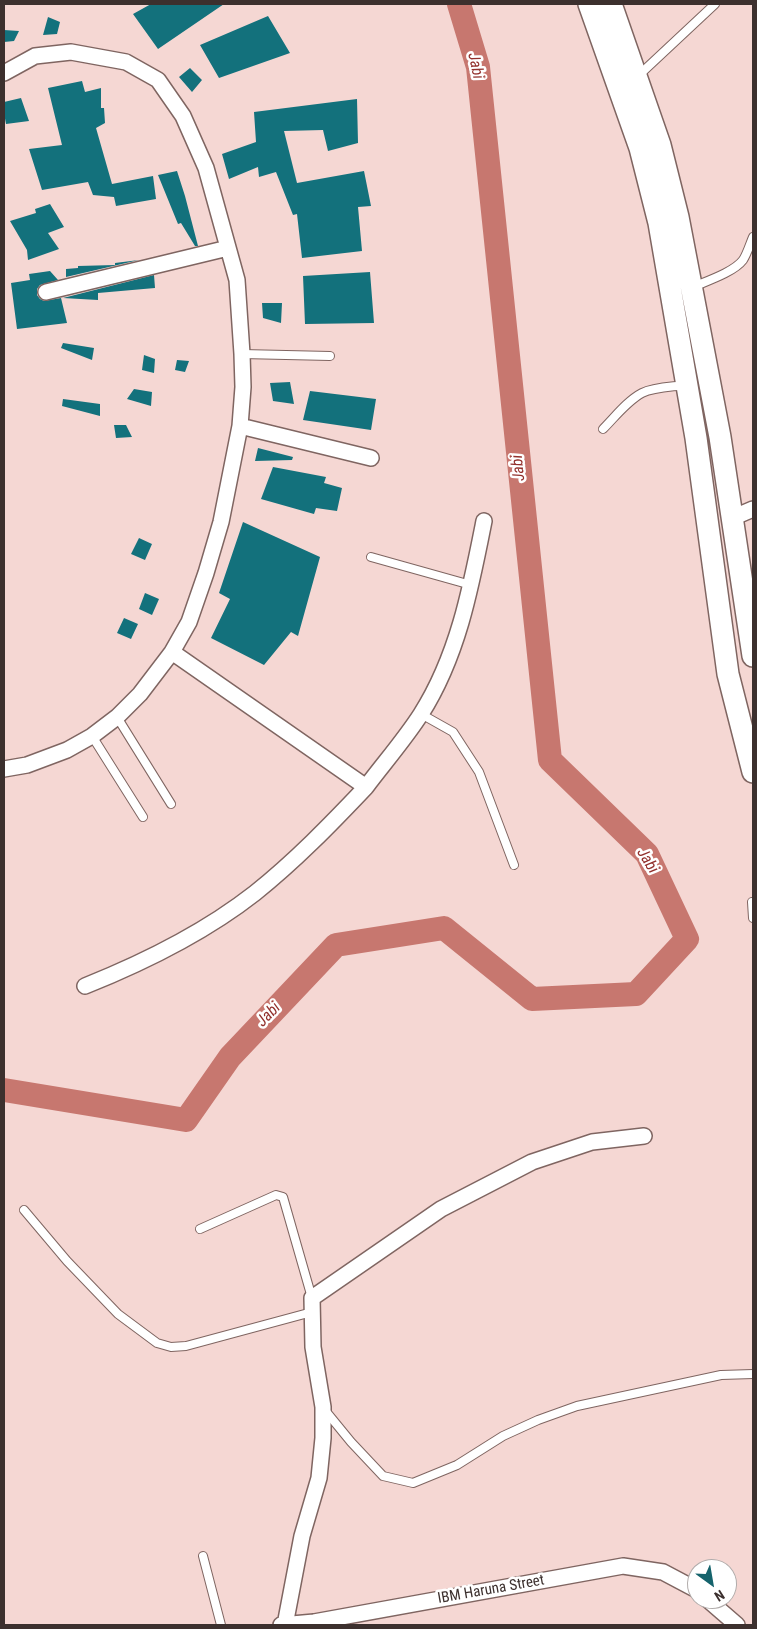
<!DOCTYPE html>
<html>
<head>
<meta charset="utf-8">
<style>
  body { margin:0 }
  #map { position:relative; width:757px; height:1629px; overflow:hidden; background:#f5d7d3; font-family:"Roboto Condensed",sans-serif }
  canvas { display:block }
  .frame { position:absolute; inset:0; border:5px solid #3c302e; pointer-events:none }
  .north { position:absolute; left:687px; top:1559px; width:50px; height:50px; box-sizing:border-box; background:#fff; border:1px solid #b1acab; border-radius:50%; rotate:148deg; font-size:14px; font-weight:700; line-height:20px; text-align:center; color:#3c302e }
  .north::after { content:''; display:block; margin:auto; width:18px; height:22px; background:#15636c; clip-path:polygon(50% 0,100% 100%,50% 72%,0 100%) }
</style>
</head>
<body>
<div id="map">
<canvas width="757" height="1629"></canvas>
<div class="frame"></div>
<div class="north">N</div>
</div>
<script>
const g = document.querySelector('canvas').getContext('2d');
g.lineJoin = 'round';
function trace(path, color, width, dash) { g.strokeStyle = color; g.lineWidth = width; g.lineCap = dash ? 'butt' : 'round'; g.setLineDash(dash || []); g.stroke(path); }
function fill(path, color) { g.fillStyle = color; g.fill(path, 'evenodd'); }
function drawText(font, color, halo, rows, align = 'center') {
  g.font = font + ' "Roboto Condensed",sans-serif'; g.lineWidth = 5; g.setLineDash([]); g.textBaseline = 'middle'; g.strokeStyle = halo; g.fillStyle = color; for (const [text, x, y, turn = 0] of rows) {
    g.save(); g.translate(x, y); g.rotate((+turn || 0) * Math.PI / 180); g.textAlign = isNaN(turn) ? turn : align; if (halo) g.strokeText(text, 0, 0); g.fillText(text, 0, 0); g.restore();
  }
}
trace(new Path2D(`
  M4,1090L186,1120L230,1057L336,945L444,928L532,999L636,994L687,939L647,854L550,760L478,67L459,4`), '#c7776f', 24);
fill(new Path2D(`
  M151,4H224L158,49L133,14Z
  M268,16L290,53L219,78L200,45Z
  M48,17L60,22L57,34L43,35Z
  M4,30L19,31L14,41L4,42Z
  M190,68L202,80L192,92L179,77Z
  M82,81L85,92L101,88V108H104L105,123L96,128L112,184L153,176L156,199L116,206L114,197L93,195L88,182L42,190L29,149L62,145L48,88Z
  M21,98L29,121L6,124L4,113V102Z
  M357,99L358,143L328,151L323,130L284,131L297,183L364,171L371,206L358,207L362,251L302,258L297,214L293,215L276,172L259,177L258,167L229,179L222,154L256,142L254,112Z
  M177,171L185,196L198,246H195L181,223L178,224L158,175Z
  M50,204L64,227L48,233L59,249L28,260L27,250L10,221L36,213L35,209Z
  M139,260L66,277V269L78,268V266L115,265V263Z
  M50,271L58,280L40,285L37,289V295L40,299L44,301L61,298L67,323L17,329L11,283L30,280L29,274Z
  M370,272L374,323L305,324L303,276Z
  M154,275L155,288L98,293V300L63,298Z
  M262,303H282L281,323L263,318Z
  M63,343L94,348L92,360L61,348Z
  M144,355L155,359L154,373L142,370Z
  M177,360L189,361L185,372L175,370Z
  M290,382L294,404L273,401L270,383Z
  M134,389L152,392L151,406L127,399Z
  M310,391L376,399L371,430L303,420Z
  M63,399L100,404V416L62,406Z
  M114,425H126L132,437L116,438Z
  M258,448L293,457L292,460L255,461Z
  M273,467L326,477L324,483L342,488L337,511L316,508L314,514L261,499Z
  M243,522L320,557L298,636L291,632L264,665L211,638L230,599L219,593Z
  M139,538L152,544L145,560L131,554Z
  M145,593L159,599L152,615L139,609Z
  M124,618L138,624L131,639L117,633Z`), '#13717c');
const lane = new Path2D(`
  M638,76L715,4
  M693,287C707,281 734,272 743,260C747,254 750,244 753,237
  M242,354L330,356
  M603,429C615,417 627,401 642,393C654,387 671,387 685,385
  M371,557L471,585
  M421,714L453,732L479,772L514,865
  M117,717L171,804
  M92,736L143,817
  M752,902L753,918
  M24,1210L67,1261L118,1314L157,1343L171,1347L186,1346L312,1312
  M200,1229L276,1195L283,1197L312,1298
  M324,1409L351,1442L383,1476L413,1483L457,1465L503,1436L538,1420L577,1406L721,1375L753,1374
  M203,1556L221,1625`);
const street = new Path2D(`
  M4,73L35,56L71,52L126,62L158,80L183,116L206,168L237,280L242,354L243,387L240,426L221,522L206,573L189,622L172,652L140,694L117,717L92,736L67,750L27,765L4,769
  M46,292L228,248
  M240,426L371,458
  M732,518L753,509
  M172,652L366,787C384,763 405,739 421,714C458,656 471,587 484,521
  M85,986C145,962 204,933 255,893C295,861 331,824 366,787
  M707,1599L737,1625
  M281,1625L314,1622L623,1566L663,1572L697,1590
  M285,1625L302,1536L319,1478L323,1438V1407L313,1347L312,1298L441,1209L532,1162L592,1142L644,1136`);
const secondary = new Path2D(`
  M589,4L640,148L659,223L696,438L728,674L753,772
  M611,4L660,145L678,217L720,437L753,656`);
trace(lane, '#7f6561', 10);
trace(street, '#7f6561', 18);
trace(secondary, '#7f6561', 24);
trace(lane, '#fff', 8);
trace(street, '#fff', 15);
trace(secondary, '#fff', 21);
drawText('15px', '#3c302e', '#fff', [
  ["IBM Haruna Street",491,1590,-10]
]);
drawText('italic 16px', '#92302c', '#fff', [
  ["Jabi",475,66,78],
  ["Jabi",519,468,-96],
  ["Jabi",647,861,58],
  ["Jabi",269,1015,-46]
]);
</script>
</body>
</html>
